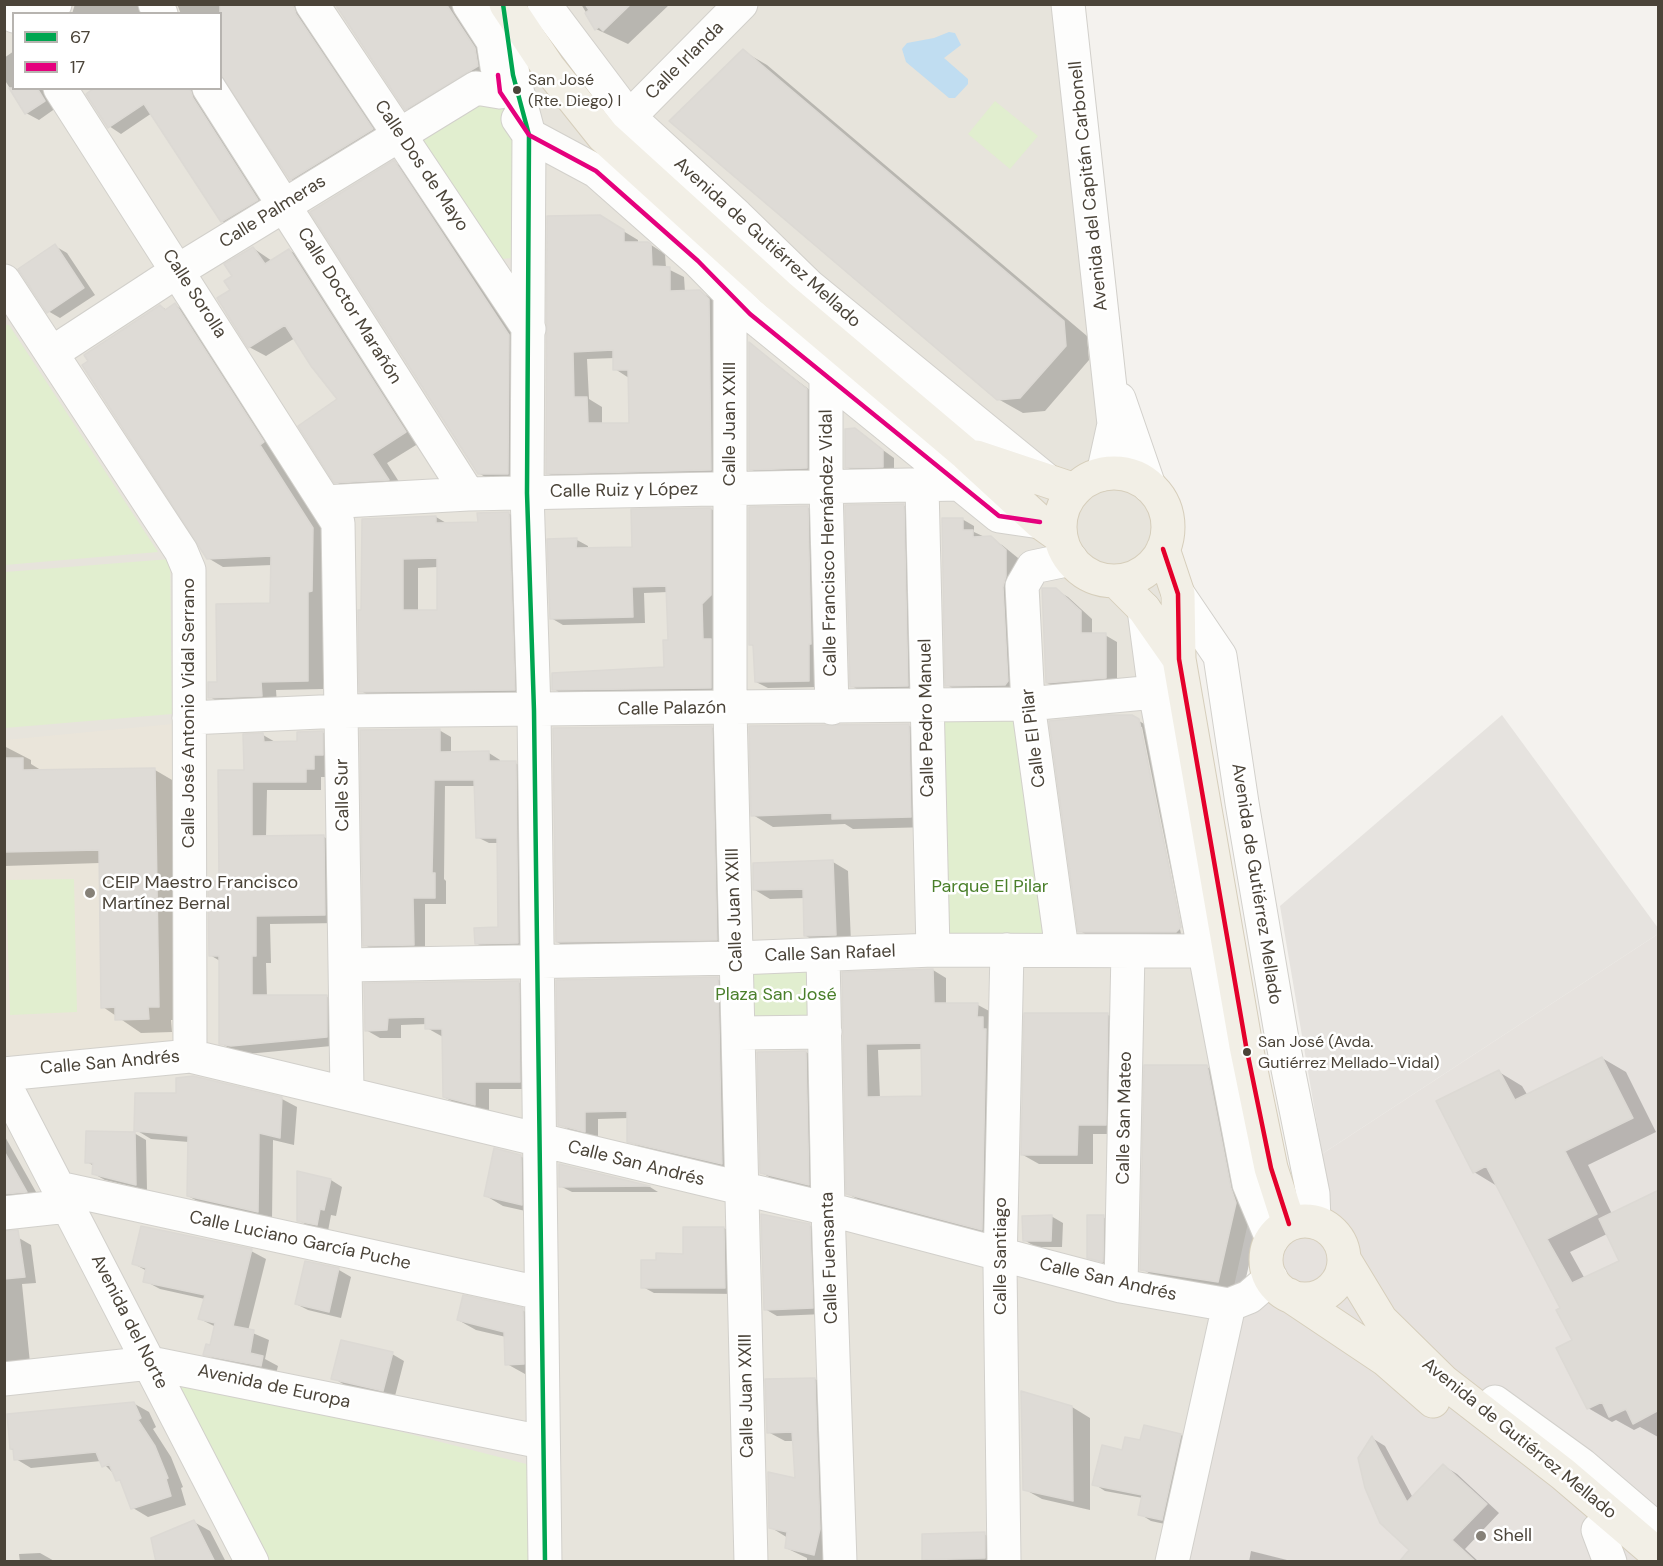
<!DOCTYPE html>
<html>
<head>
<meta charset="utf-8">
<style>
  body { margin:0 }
  #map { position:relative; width:1663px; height:1566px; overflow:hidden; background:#f4f2ee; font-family:"DM Sans",sans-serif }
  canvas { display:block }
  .frame { position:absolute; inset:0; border:6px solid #4b4439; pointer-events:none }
  .legend { position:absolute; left:12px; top:12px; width:210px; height:78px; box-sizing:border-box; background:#fff; border:2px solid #b7b4b0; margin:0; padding:8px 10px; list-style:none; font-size:18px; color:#4b4439 }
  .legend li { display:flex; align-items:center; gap:12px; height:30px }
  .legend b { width:30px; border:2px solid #b7b4b0 }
</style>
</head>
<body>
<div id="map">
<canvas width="1663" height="1566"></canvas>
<div class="frame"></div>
<ul class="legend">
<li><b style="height:8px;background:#00a651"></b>67</li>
<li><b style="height:8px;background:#e5007d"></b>17</li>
</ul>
</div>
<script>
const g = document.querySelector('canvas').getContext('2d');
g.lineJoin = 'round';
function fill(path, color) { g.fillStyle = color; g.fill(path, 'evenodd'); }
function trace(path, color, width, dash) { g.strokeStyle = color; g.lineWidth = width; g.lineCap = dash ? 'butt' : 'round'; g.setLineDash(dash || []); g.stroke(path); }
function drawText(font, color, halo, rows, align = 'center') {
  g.font = font + ' "DM Sans",sans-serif'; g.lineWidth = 5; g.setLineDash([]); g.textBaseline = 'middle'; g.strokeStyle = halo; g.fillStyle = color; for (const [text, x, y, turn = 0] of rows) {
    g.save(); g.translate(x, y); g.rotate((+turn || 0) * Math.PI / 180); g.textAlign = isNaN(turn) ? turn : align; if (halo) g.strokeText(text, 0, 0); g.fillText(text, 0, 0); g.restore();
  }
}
fill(new Path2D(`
  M5,5H1068L1109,368L1149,486L1166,658L1250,1214L1173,1561L5,1562ZM14,14H220V88H14Z`), '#e7e4dc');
fill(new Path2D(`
  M1658,934V1561L1177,1562L1236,1311L1267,1265L1322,1154Z`), '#e6e2de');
fill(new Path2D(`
  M173,724L178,1051L14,1064L5,1045V740Z`), '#eae5da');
fill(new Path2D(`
  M500,92L529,135V256L484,261L400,134Z
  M995,101L1038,136L1010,169L968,134Z
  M5,325H9L158,552L5,565Z
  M170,559L172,714L5,728V572Z
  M935,713H1021L1047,935L940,941Z
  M74,879L77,1012L10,1015L6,880Z
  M823,955L825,1032L739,1033L737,958Z
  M192,1378L534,1466L536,1561H269L180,1389Z`), '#e1eecf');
fill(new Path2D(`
  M1502,715L1658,928V934L1322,1154L1280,906Z`), '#e6e3df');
fill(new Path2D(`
  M949,32L955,33L961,45L944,58L968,79V84L955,98H949L906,62L902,49L907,43L934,38Z`), '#c0ddf1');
fill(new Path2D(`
  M75,4H148V14H72Z
  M177,4H307L384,136L303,186L291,179L220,76V14H181Z
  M337,4H453L487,56L490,73L418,115L406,108Z
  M581,4H670L628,44L596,29Z
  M14,51V88H43L56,108L39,120L26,113L4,79V58Z
  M743,51L767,65L1087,336L1089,360L1045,411L1023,413L998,399Z
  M97,88H204L269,207L234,228L222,221L152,113L121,134L109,126Z
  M394,162L407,170L522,343L521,481L494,482L480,474Z
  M600,217L638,240V243H648L665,254L666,268L684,277L685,292H700L715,300L726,478L562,481L547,473ZM615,358V369L629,378L631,424H602V407L589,399L587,359Z
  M55,246L67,253L95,295L60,318L48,311Z
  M253,248L272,261L289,250L305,260L421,442L387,463L403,488L352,491L336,482L339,399L295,338L266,356L249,347L232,290L234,277Z
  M175,305L191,314L328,538L327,599L323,600V689L276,690L277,704L225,706L210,697L271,604L272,565L223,567L208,558L160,306L167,310Z
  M750,345L819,397V474L762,475L750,469Z
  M855,430L894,458V473H858L846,467Z
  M903,505L915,512L919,692L863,693L852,686Z
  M807,507L819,514L820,687L768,688L756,682L755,647L750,644Z
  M711,509L723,516V694L565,696L554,689L666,668L669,641L668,592L644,593L645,623L563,625L551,618L577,540L588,546V549L633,548Z
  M508,513L524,522L530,699L377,700L361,691L363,520L436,517L448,524L479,523ZM438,567L439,611H418V568Z
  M962,519L974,526V532L1002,545L1018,558L1019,688L959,692L947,685Z
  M1056,590L1068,597L1092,619V635H1105L1117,642V684L1059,689L1047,683Z
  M1132,717L1160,733L1202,939L1101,943L1080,931ZM1139,727H1142L1184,934H1181Z
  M908,725L928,737L931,827L853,829L845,824L773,827L753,815Z
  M711,727L725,735L730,947L571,950L557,942Z
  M439,730L451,737V754L489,753L500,760V763H515L527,769L530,949L488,950L476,943L500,929L499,843H489L477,837L475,786H445L444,879L446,881V904H425V951L377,952L365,945Z
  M322,732L337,741L328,777H321V790H267L266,837H324L339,845L340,923L270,924L271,963H266L267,997L326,996L341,1005L342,1045L247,1054L235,1051L220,1043V961L210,955L220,882L246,771L263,735L277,743L298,742Z
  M4,746L31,760V764L44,772L155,770L179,784L183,1020H171L172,1032L141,1033L103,1007L100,863L4,866Z
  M833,862L848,871L851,943L822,945L806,936L805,898L770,899L755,890Z
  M933,970L946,978V1005H978L991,1012L995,1236L861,1201L848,1194L844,974ZM923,1049V1097L880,1098L878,1050Z
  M717,979L731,986L735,1171L642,1148L629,1141V1118L598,1119V1138L573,1132L560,1124Z
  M518,982L532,990L534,1089H489V1112L459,1105L444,1097L443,1037L427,1028V1024L401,1025V1038H380L366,1030V985Z
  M1108,1015L1124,1024L1121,1134H1093V1164H1039L1023,1155Z
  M806,1052L824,1063L826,1194L780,1183L762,1173Z
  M1602,1058L1626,1072L1656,1132L1588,1165L1612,1214L1658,1191V1437L1640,1427L1634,1430L1616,1420L1612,1422L1588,1408L1575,1341L1562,1309L1497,1186L1474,1172L1499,1072L1522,1086L1528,1096ZM1607,1234L1621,1262L1585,1279L1570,1252Z
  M1207,1067L1231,1081L1260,1217L1242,1295L1166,1283L1142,1269Z
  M282,1099L297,1107L294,1145L273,1140L272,1220L203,1204L188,1196L189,1142L151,1139L136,1130Z
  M134,1133L146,1140L147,1190L105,1180L94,1174V1166L87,1162Z
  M4,1135L40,1199L4,1204Z
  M520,1156L539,1167V1214L503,1206L486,1196Z
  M560,1166L650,1187L658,1192H572L560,1186Z
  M331,1180L342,1187L336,1216L331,1215L328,1231L310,1227L298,1220Z
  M1051,1216L1063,1223L1062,1247H1036L1024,1240Z
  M1103,1217L1115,1224L1114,1267L1088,1257Z
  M809,1225L821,1232L824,1314L777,1316L765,1309Z
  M724,1228L735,1235L737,1294L654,1293L643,1287L658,1262L684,1255Z
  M19,1238L31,1245L36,1283L22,1284L30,1363L4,1366V1240Z
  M251,1251L266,1259L248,1331L269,1340L265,1359L278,1366L276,1374L220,1362L205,1354L211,1347L216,1327L200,1319L205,1299L160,1289L145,1281L147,1271L134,1264Z
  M306,1263L339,1270L351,1277L341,1318L308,1310L296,1304Z
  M522,1310L541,1320V1374H525L507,1364L506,1337L476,1330L458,1320Z
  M392,1354L404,1361L395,1396L345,1385L333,1378Z
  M815,1379L831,1389L823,1559L822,1562H807V1558L786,1548L788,1538L770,1527L796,1480L794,1441H785L768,1432Z
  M133,1403L149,1412L156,1427L153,1429L171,1457L183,1487L181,1488L186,1505L148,1517L133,1508L123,1483L101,1461L31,1468L16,1459L15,1451L11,1449Z
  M1072,1407L1090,1418V1510L1042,1499L1024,1489Z
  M1181,1435L1192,1442L1174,1526L1151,1521L1140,1514L1143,1498L1105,1491L1094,1484L1123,1452L1141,1442Z
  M1372,1438L1385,1446L1413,1498L1444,1466L1457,1474L1499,1513L1465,1549L1479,1562H1401L1412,1550Z
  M194,1522L210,1531L226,1562H143L156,1560Z
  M984,1534L996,1541V1562H928L924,1559Z
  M1251,1551L1295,1562H1249Z
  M40,1553L56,1562H20L19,1554Z`), '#0003');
const building = new Path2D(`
  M220,4H293L296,14L373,129L290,180L220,74Z
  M335,4H446L475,48L478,66L405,110Z
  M585,4H631L603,31L599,27L595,30L585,13L589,10Z
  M743,49L1064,321L1066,346L1020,398L997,400L669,121Z
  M9,88H37L45,101L25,114Z
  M94,88H190L193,98L258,200L221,222L144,104L108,128L86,94Z
  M394,160L509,335L508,474H478L310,212Z
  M600,215L624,230V242H648L651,244L652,266L670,267V291L700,290L709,299L711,470L546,474L547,216ZM613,350V370H628L629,423H588L587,397H574L573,352Z
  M55,244L84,288L47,313L18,269Z
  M253,247L265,264L289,249L406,432L372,454L389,480L334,483L298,426L337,399L311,366L285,325L248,348L217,298L230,290L224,281L232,276L224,264Z
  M175,303L264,442L260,445L313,528L312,591L308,592V681L261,682L262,696L208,698V682H217L216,604L270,603L271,556L207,559L82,365L88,361L84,355L160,305L165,310Z
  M749,342L807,389V468L749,470Z
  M855,428L883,450V467L845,468V429Z
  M904,504L908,686L850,687L845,505Z
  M808,506L811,644H809V681L755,682L753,645H749V507Z
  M711,508V595L702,604L703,639H711V688L552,690V673L664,667L663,640H668L666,586L632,587L633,617L550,619L547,539L577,538L576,548L632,547L631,509Z
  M509,512L515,690L359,692L358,610H361L362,519L436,516V523L478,522L477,513ZM437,558V610H403V559Z
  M942,518H963V530H973V537L991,536L1006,550V576L1003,587L1008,681L1005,685L945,686Z
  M1042,588H1056L1081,611V633H1106V678L1046,683Z
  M1107,715H1132L1139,719L1181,927L1176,932H1078L1049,721Z
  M909,724L911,817L832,819V813L751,816L749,726Z
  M712,726L717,940L556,942L553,728Z
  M440,729V752L489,751V761H516L518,943L475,944L474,928L498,927L497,838H476L474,780H434L432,873H435V898H413L414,945L363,946L360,730Z
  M323,731V755H314V769H306V782H252V836L324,835L325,915L256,916V956H252V995H327V1037L231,1046L219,1044V956H209L208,881H219L218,770H244L243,734L263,733L264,742L297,741V732Z
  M4,758H23V770L155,768L159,1007H148L149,1019L115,1020V1007L101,1008L99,850L4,852Z
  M833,860L836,935L804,936L803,889L753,890V863Z
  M933,969L934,1003H978L977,1017H983V1029H986L982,1230L846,1194L842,972ZM921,1043L922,1096L867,1097L866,1044Z
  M718,977L722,1164L627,1142V1111L585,1112V1132L558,1125L556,980Z
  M519,981L520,1082H475V1105L443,1097L442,1029H425V1017L388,1018L387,1030L365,1031L364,983Z
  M1024,1013H1108L1106,1125H1078L1077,1155H1021Z
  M806,1051L809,1185L760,1173L757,1052Z
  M1602,1057L1633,1118L1565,1151L1597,1214L1547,1239L1572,1283L1619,1261L1599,1219L1659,1190V1410L1633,1424L1626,1409L1609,1417L1602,1402L1587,1409L1556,1348L1572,1340L1556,1310L1560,1308L1486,1166L1473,1173L1436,1101L1499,1070L1515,1100Z
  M1144,1065H1207L1231,1188L1236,1203L1218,1282L1140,1270Z
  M193,1076L282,1097L280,1138L259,1133L258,1212L187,1196L188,1136L134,1131L135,1093H176V1078Z
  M86,1131L135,1132L136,1185L92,1174L93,1163H85Z
  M494,1148L521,1155L522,1205L484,1196Z
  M4,1151L27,1192L4,1194Z
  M559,1164L650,1186L559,1187Z
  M297,1171L331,1179L324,1210L320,1209L317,1225L297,1221Z
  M761,1214L810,1224L813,1308L764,1310Z
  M1052,1215L1051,1241H1023L1022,1216Z
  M1087,1215H1104L1103,1262L1087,1258Z
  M141,1226L252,1249L233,1326L254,1330L250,1353L263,1356L261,1366L203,1355L206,1344L210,1345L215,1323L198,1319L205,1295L143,1282L146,1268L132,1264Z
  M683,1227H724L725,1288H641V1260H656V1253L683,1254Z
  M18,1230L25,1277L4,1279V1231Z
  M305,1261L339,1268L329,1312L295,1304Z
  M463,1295L523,1308L524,1364L505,1365L504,1332L457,1320Z
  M341,1340L393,1352L383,1391L331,1379Z
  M815,1378L820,1529L814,1555L785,1548L787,1532L769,1528L768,1472L795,1478L792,1432L767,1433L765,1379Z
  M1021,1391L1072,1406L1073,1501L1023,1490Z
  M134,1402L141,1418L138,1420L155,1446L168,1478L166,1479L171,1496L131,1509L120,1480L116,1481L109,1464L102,1467L96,1452L14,1460L13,1449H10L7,1414Z
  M1144,1425L1181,1434L1162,1520L1138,1515L1142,1495L1092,1485L1102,1445L1122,1450L1125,1437L1140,1440Z
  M1372,1436L1407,1502L1443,1464L1487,1504L1452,1540L1476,1562H1399L1409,1550L1380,1523L1365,1488L1358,1458Z
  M194,1520L215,1562H156L151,1538Z
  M985,1532V1558L922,1560V1534Z`);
fill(building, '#dedbd6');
trace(building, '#dcd9d4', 1.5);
const minor = new Path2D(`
  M6,4L14,16
  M155,4L161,14
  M312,4L529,329
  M469,4L493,41L497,67
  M503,4L513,75L529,135L527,493L534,711L545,1562
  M544,4L629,117L737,216L809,286L1044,478
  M1068,4L1114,424L1103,474
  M42,14L55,4
  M60,88L338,523L347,1091
  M209,88L468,494
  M629,117L741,4
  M518,119L529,135L596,171L698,261L750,314L999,516L1040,522
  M4,281L181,551L189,570L190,1056
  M730,294V709L751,1562
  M52,353L179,270L476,88L500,92
  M826,378V488L832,708
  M1119,399L1149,486
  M922,486L933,950
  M325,502L468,494L959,484
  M1178,594L1220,656L1242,803L1282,1039L1313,1194L1314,1221
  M1144,609L1155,692L1249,1184L1272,1239
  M189,718L342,711L1028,704L1155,692
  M1062,950L1028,704L1022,586L1033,567L1071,559
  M823,955L828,1209L840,1562
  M346,965L737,958L933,950L1205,951
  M739,1033L825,1032
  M4,1074L190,1056L828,1209L1121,1286L1229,1305
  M4,1083L252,1562
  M59,1188L540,1293
  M4,1213L68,1206
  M1121,1286L1128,951
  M4,1379L150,1363L542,1442
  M1495,1402L1582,1465L1658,1530
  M1598,1530L1610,1562
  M1004,1562L1000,1267L1007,950
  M1172,1562L1229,1305L1249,1297L1271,1278`);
const major = new Path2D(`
  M506,4L548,67L603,136L778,295L966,454L1040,522L1061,537
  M976,457L1075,490
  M1060 527a54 54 0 1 1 108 0a54 54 0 1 1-108 0Z
  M1163,549L1178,594L1179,659L1246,1046L1271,1168L1289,1224
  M1116,581L1144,609L1179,659
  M1266 1260a39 39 0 1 1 78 0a39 39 0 1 1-78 0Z
  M1344,1259L1381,1320L1443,1381L1563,1474L1658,1555
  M1289,1295L1386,1360L1433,1401`);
trace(minor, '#d2d0cb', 35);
trace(major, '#d6cebb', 35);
trace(minor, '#fdfdfc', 33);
trace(major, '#f2efe6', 33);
trace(new Path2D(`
  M503,4L513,75L529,135L527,493L534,711L545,1562`), '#00a651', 4.5);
trace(new Path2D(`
  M498,75L500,92L529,135L596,171L698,261L750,314L999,516L1040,522`), '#e5007d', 4.5);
trace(new Path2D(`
  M1163,549L1178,594L1179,659L1246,1046L1271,1168L1289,1224`), '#e4002b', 4.5);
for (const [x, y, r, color] of [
  [517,90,5,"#4b4439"],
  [90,893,6,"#868178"],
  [1247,1052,5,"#4b4439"],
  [1481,1536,6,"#868178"]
]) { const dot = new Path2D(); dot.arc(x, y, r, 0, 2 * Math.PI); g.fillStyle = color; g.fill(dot); trace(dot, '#fff', 2); }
drawText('16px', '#4b4439', '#fff', [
  ["San José",528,81],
  ["(Rte. Diego) I",528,102],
  ["San José (Avda.",1258,1043],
  ["Gutiérrez Mellado-Vidal)",1258,1064]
], 'left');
drawText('18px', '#4b4439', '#fff', [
  ["Calle Irlanda",685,61,-45],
  ["Calle Dos de Mayo",421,166,56],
  ["Avenida del Capitán Carbonell",1089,186,-96],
  ["Calle Palmeras",273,212,-32],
  ["Avenida de Gutiérrez Mellado",767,243,42],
  ["Calle Sorolla",194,294,57],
  ["Calle Doctor Marañón",349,306,58],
  ["Calle Juan XXIII",730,424,-90],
  ["Calle Ruiz y López",624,491,-1],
  ["Calle Francisco Hernández Vidal",829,543,-91],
  ["Calle Palazón",672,709,-1],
  ["Calle José Antonio Vidal Serrano",189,713,-90],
  ["Calle Pedro Manuel",927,718,-91],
  ["Calle El Pilar",1034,738,-97],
  ["Calle Sur",343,795,-91],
  ["Avenida de Gutiérrez Mellado",1256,884,81],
  ["Calle Juan XXIII",735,910,-92],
  ["Calle San Rafael",830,954,-2],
  ["Calle San Andrés",110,1063,-5],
  ["Calle San Mateo",1125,1118,-89],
  ["Calle San Andrés",636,1164,14],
  ["Calle Luciano García Puche",300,1241,12],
  ["Calle Santiago",1001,1256,-90],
  ["Calle Fuensanta",830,1258,-92],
  ["Calle San Andrés",1108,1280,13],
  ["Avenida del Norte",129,1322,63],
  ["Avenida de Europa",274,1387,12],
  ["Calle Juan XXIII",747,1396,-91],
  ["Avenida de Gutiérrez Mellado",1519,1439,39]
]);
drawText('18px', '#4b4439', '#fff', [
  ["CEIP Maestro Francisco",102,883],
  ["Martínez Bernal",102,904],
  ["Shell",1493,1536]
], 'left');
drawText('18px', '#4a7f2a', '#fff', [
  ["Parque El Pilar",990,887],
  ["Plaza San José",776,995]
]);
</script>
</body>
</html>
